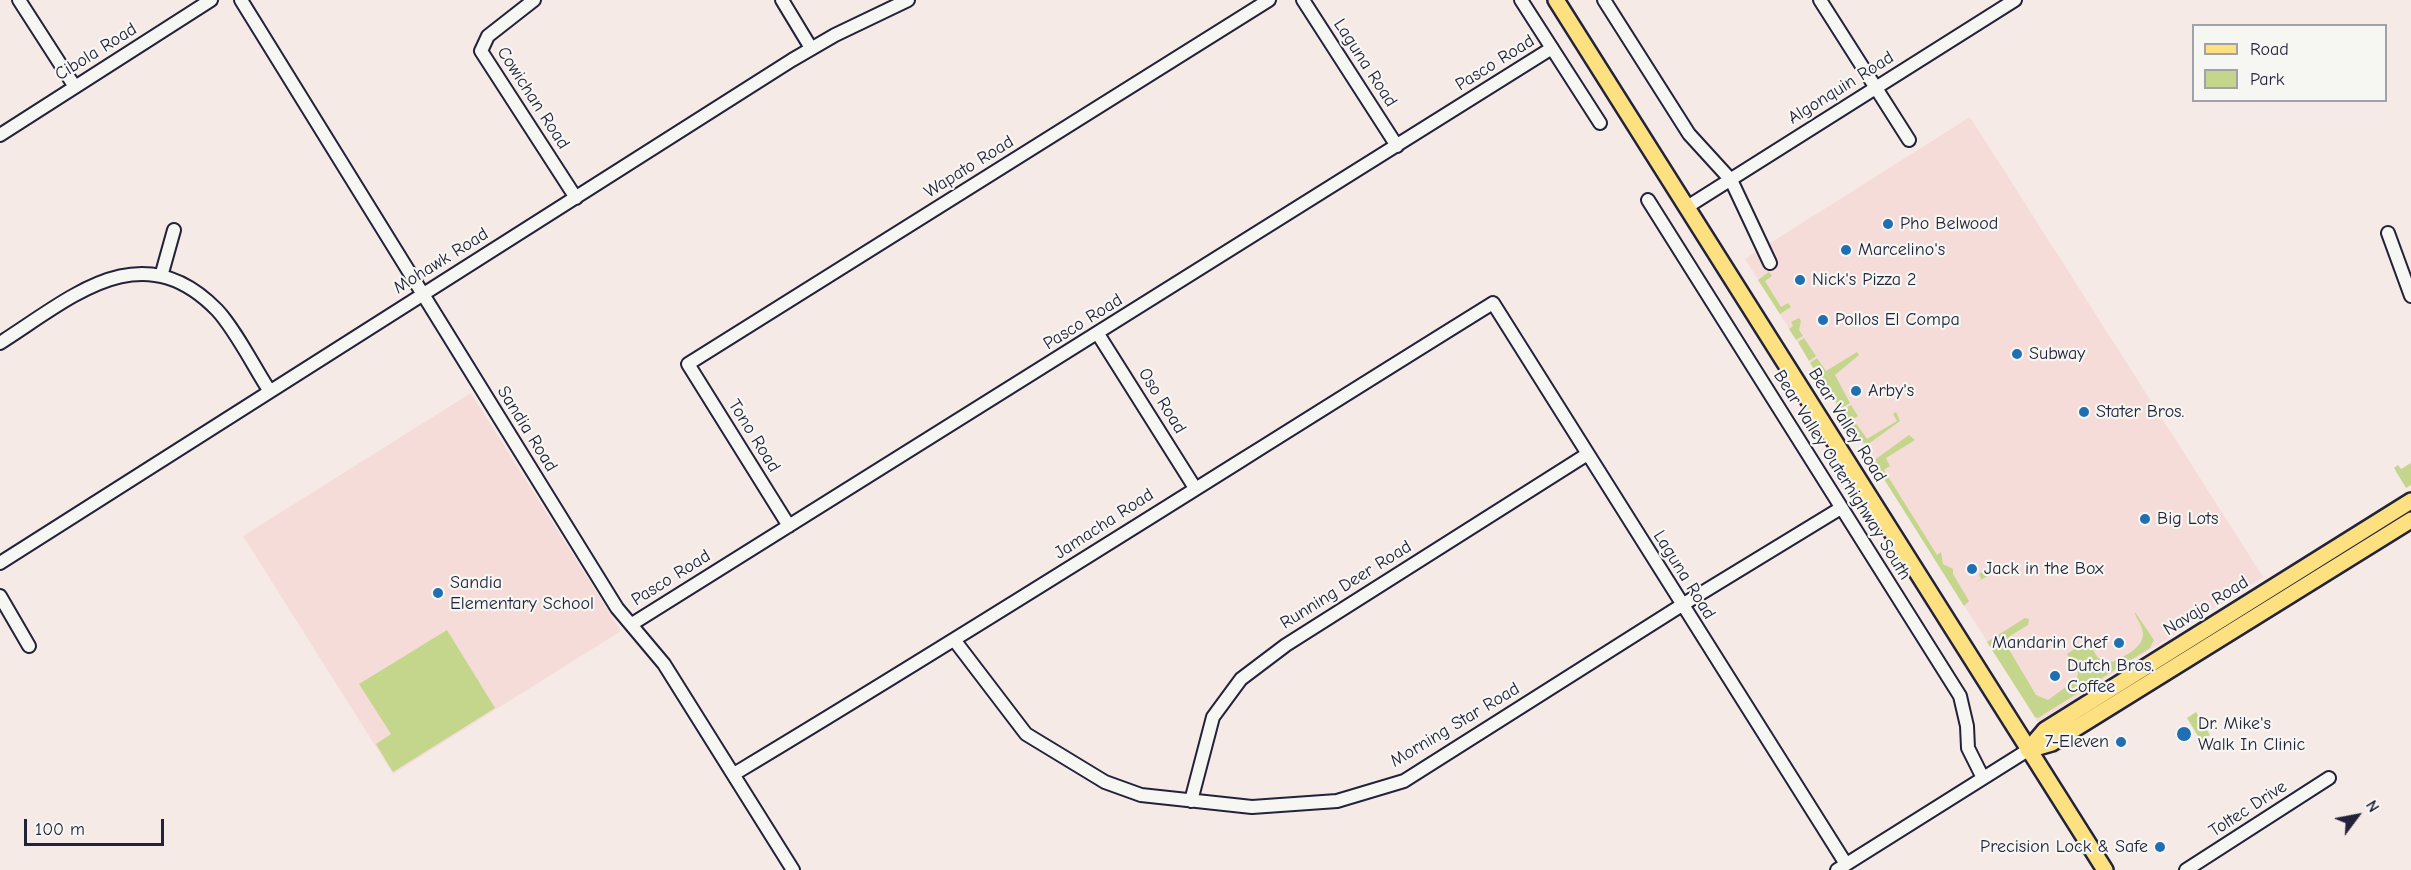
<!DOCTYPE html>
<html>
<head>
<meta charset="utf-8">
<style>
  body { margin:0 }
  #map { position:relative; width:2411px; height:870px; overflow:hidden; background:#f6eae6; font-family:"Comic Neue",sans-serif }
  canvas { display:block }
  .legend { position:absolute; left:2192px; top:24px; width:195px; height:78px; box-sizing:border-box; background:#f6f6f2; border:2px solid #a1a1a9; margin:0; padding:8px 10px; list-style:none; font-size:18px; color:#22223b }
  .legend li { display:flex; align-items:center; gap:12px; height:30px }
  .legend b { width:30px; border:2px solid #a1a1a9 }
  .north { position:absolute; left:2327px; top:786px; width:60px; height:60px; -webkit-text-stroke:4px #f6f6f2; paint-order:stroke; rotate:58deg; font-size:16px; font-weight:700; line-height:24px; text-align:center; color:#22223b }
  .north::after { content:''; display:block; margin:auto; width:21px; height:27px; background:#22223b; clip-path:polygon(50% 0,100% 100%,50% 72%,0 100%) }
  .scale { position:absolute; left:24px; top:819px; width:140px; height:27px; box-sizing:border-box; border:3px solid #22223b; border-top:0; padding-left:8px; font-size:18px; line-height:21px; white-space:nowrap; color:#22223b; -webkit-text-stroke:4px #f6f6f2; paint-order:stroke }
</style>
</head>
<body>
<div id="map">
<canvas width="2411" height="870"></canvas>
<ul class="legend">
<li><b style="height:8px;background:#fde080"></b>Road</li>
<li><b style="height:16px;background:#c3d68b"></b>Park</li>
</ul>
<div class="north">N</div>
<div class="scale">100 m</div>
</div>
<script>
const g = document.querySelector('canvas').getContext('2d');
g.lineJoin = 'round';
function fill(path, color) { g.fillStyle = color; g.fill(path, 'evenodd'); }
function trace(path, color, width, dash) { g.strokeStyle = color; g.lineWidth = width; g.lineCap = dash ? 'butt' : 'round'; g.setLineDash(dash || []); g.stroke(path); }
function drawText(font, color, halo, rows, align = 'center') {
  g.font = font + ' "Comic Neue",sans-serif'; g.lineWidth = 4.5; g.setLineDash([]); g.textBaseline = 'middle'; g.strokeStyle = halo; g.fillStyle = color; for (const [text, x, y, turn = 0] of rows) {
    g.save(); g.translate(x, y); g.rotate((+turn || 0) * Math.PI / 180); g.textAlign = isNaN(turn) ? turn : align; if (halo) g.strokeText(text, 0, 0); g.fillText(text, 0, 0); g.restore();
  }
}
fill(new Path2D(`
  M1970,117L2263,577L2038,722L1745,259Z
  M471,393L621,631L393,774L243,536Z`), '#f6dcd8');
fill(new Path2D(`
  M1769,272L1772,276L1765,281L1781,307L1788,303L1791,307L1780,314L1758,280Z
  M1799,318L1801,321L1799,330L1803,336L1796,340L1789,329L1793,326L1791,322Z
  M1804,338L1816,356L1809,361L1798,342Z
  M1857,352L1859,355L1835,375L1850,403L1840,409L1810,363L1817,358L1826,371Z
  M1851,405L1858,416L1853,419L1867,439L1897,421L1893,414L1896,412L1900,421L1867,445L1860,440L1841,411Z
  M1909,435L1915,440L1886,458L1890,466L1884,470L1937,555L1941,552L1943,564L1953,569V574L1969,601L1964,606L1877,468L1876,459Z
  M2411,463V485L2406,488L2394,468L2398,465L2401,469Z
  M1993,565L1999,570L1975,583L1981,579L1979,574Z
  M2135,612L2154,640L2150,648L2038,718L2035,717L1987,642L2025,618L2029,619L2028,625L2010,636L2007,646L2036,695L2048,700L2077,679L2078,673L2067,654L2082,644L2086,650L2091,647L2098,658L2112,662C2125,656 2148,646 2142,629C2140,622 2135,617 2135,612Z
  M447,630L495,708L393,772L376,744L391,734L359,684Z
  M2196,712L2210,735L2201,741L2187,718Z`), '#c3d68b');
const minor = new Path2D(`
  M19,0L75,87
  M241,0L617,608L664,664L793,870
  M534,0L488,36L481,51L576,198
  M782,0L811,48
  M1303,0L1397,146
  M1521,0L1600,123
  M1604,0L1689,134L1731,180L1770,263
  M1820,0L1909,140
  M0,135L211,0
  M1648,200L1960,696L1967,726L1968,748L1983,778
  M1687,207L2015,0
  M2388,233L2411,296
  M162,273L174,230
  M1098,334L1195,488
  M0,343C71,298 141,232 217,310C235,329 254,367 269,390
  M789,526L688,364L1269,0
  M0,563L792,60L835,35L908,0
  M0,596L29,646
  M632,624L1552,48
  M955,641L1026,734L1105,782L1141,795L1252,807L1337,801L1404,781L1682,605L1841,508
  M734,774C989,621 1240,460 1493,303L1846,864
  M1191,801L1213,717L1241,679L1286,645L1586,455
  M1837,870L2028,750
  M2186,870L2329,778`);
const major = new Path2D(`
  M1556,0L2105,870
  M2028,750L2045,730L2411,501
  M2028,750L2052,743L2411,520`);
trace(minor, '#22223b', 16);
trace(major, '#22223b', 20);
trace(minor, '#f6f6f2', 12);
trace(major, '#fde080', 15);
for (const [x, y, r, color] of [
  [1888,224,6,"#1f6fb2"],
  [1846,250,6,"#1f6fb2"],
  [1800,280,6,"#1f6fb2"],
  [1823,320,6,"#1f6fb2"],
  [2017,354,6,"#1f6fb2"],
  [1856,391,6,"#1f6fb2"],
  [2084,412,6,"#1f6fb2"],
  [2145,519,6,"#1f6fb2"],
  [1972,569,6,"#1f6fb2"],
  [438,593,6,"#1f6fb2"],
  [2119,643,6,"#1f6fb2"],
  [2055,676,6,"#1f6fb2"],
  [2184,734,8,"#1f6fb2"],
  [2121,742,6,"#1f6fb2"],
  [2160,847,6,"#1f6fb2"]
]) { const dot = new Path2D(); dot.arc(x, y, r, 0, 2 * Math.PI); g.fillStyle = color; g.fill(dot); trace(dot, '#f6f6f2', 2); }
drawText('18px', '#22223b', '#f6f6f2', [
  ["Cibola Road",96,52,-32],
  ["Laguna Road",1365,63,57],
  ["Pasco Road",1495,63,-32],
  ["Algonquin Road",1841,88,-32],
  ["Cowichan Road",533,98,57],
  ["Wapato Road",969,167,-32],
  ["Mohawk Road",441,261,-32],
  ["Pasco Road",1083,322,-32],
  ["Oso Road",1162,401,58],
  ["Bear Valley Road",1847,425,58],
  ["Sandia Road",527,429,58],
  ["Tono Road",754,436,58],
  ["Bear Valley Outerhighway South",1842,475,58],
  ["Jamacha Road",1104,524,-33],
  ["Laguna Road",1684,575,58],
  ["Pasco Road",671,578,-32],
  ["Running Deer Road",1346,585,-32],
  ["Navajo Road",2206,606,-32],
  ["Morning Star Road",1455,725,-31],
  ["Toltec Drive",2248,809,-33]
]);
drawText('18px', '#22223b', '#f6f6f2', [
  ["Pho Belwood",1900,224],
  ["Marcelino's",1858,250],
  ["Nick's Pizza 2",1812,280],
  ["Pollos El Compa",1835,320],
  ["Subway",2029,354],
  ["Arby's",1868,391],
  ["Stater Bros.",2096,412],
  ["Big Lots",2157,519],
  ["Jack in the Box",1984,569],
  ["Sandia",450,583],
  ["Elementary School",450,604],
  ["Mandarin Chef",2107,643,"right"],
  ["Dutch Bros.",2067,666],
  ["Coffee",2067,687],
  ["Dr. Mike's",2198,724],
  ["Walk In Clinic",2198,745],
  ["7-Eleven",2109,742,"right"],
  ["Precision Lock & Safe",2148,847,"right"]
], 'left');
</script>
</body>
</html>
